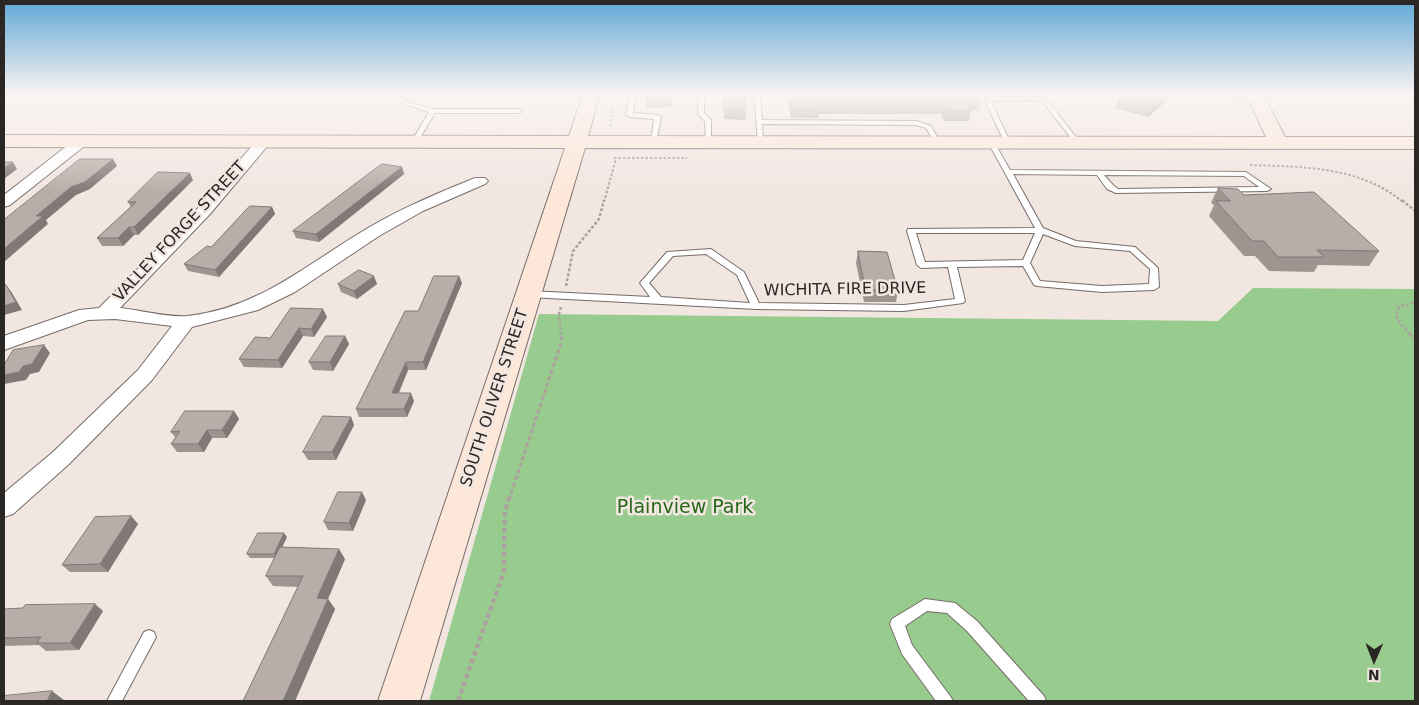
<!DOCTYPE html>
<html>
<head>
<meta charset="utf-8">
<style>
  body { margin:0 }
  #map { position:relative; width:1419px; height:705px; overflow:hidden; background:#f2e6e1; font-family:"DejaVu Sans",sans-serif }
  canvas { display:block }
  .frame { position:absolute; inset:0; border:5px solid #2b2725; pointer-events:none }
  .north { position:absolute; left:1349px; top:635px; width:50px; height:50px; -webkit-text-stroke:4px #f2e6e1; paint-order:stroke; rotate:181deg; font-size:14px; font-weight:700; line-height:20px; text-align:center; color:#2b2725 }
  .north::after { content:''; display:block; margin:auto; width:18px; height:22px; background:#2b2725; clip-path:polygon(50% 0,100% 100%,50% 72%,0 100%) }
</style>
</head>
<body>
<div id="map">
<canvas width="1419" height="705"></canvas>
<div class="frame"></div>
<div class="north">N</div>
</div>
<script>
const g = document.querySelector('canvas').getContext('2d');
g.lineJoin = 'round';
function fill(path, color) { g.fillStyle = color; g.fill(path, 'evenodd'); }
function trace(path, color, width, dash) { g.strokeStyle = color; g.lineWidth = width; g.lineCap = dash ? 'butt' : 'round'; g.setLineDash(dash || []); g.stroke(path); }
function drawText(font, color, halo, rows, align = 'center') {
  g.font = font + ' "DejaVu Sans",sans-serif'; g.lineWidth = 5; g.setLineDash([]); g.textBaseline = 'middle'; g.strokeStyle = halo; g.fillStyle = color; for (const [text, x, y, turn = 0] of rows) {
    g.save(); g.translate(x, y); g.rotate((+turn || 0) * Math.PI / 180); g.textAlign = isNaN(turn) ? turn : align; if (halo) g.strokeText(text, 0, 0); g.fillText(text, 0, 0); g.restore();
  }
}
fill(new Path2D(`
  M1253,288L1415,289V701H429L539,314L1218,321Z`), '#98cc8f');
const lane = new Path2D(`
  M399,94L408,102L433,109H519L522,111L519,113H435L418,141L415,143L412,141L429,112L404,104L393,95Z
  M630,94H636L633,113L658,115L661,117L656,143L651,142L654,119L629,117L626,115Z
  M698,94H704V113L711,120V143L706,142L705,121L698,114Z
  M754,94H760L762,120L917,121L931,126L940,142L935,143L926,128L916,125L762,124L763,141L758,142Z
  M1211,94H1227L1261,102L1258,104Z
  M1030,96L1047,100L1079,141V143H1075L1043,102L1030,100L991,101L1010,142L1005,143L985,101L989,97Z
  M991,140L994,142L1010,170L1246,172L1271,189L1267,191L1116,193L1107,189L1097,175L1013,174L1043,228L1076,241L1135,247L1158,268L1159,287L1154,290L1102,292L1037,286L1034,285L1023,266L957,267L965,301L963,303L904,311L756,309L529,297L524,294L529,291L650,297L640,283L667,252L711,249L744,272L759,303L904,305L955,299L948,267L921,268L917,265L907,231L908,229L1035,228L988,142ZM1104,175L1244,176L1259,187L1118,189L1113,185ZM916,233H1035L1023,260L925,262ZM1043,234L1075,246L1130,251L1150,269L1149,284L1102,286L1040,281L1030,263ZM706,254L737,275L750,303L661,297L649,283L673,256Z
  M925,599L955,603L977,621L1044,696L1046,701H1029L967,631L947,613L927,611L905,626L912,645L950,696L953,701H936L902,654L890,624L892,619Z
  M149,630L154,632L156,637L122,701H107L144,632Z`);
const street = new Path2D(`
  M82,137L87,138L89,141L87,144L10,205L4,207V195L77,138Z
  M264,137L269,138L271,141L269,144L210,214L120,308C140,310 169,318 188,316C260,308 308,263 368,228C402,208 438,193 475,178H485L488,181L485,184L423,211L379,236L295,292L258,310L192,327L152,380L69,464L13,514L4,517V493L53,452L138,370L172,326L115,319L88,320L4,350V336L79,310L99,308L198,208L259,138Z`);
const secondary = new Path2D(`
  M583,94H600L588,136L1266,137L1246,94H1263L1285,137H1415V149L585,148L420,701H378L565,148L4,147V135L569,136Z`);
trace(lane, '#756b67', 2);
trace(street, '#756b67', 2);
trace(secondary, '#756b67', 2);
trace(new Path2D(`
  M610,126L616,94
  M614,158H687
  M1250,165C1304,167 1359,166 1403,202
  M604,202L616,159`), '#aba29e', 2, [2.5, 2]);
trace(new Path2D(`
  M1402,200L1415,211
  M566,286L573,251L599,219L604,200
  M561,307L559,314L561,334
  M1410,334L1399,322L1396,314L1399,307L1415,302`), '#aba29e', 2.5, [3, 2]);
trace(new Path2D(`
  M1409,333L1415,340
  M509,500L562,340L561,333`), '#aba29e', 3, [4.5, 2.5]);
trace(new Path2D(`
  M458,701L504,571L505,511L509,498`), '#aba29e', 4.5, [5, 3]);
fill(lane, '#fff');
fill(street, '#fff');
fill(secondary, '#fce7d8');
fill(new Path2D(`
  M646,94H673L671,107L646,108Z
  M724,94H745L746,120L724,119Z
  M786,94H978L981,100L979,111H971L969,121H944L941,114H819V118H791Z
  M1124,94H1174L1148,117L1115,108L1119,98Z
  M402,167L404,174L319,242L296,238L293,231Z
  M193,180L138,235H134L123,246H102L97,238L131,207L128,202Z
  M1218,188L1244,195L1379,251L1369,266L1318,265L1314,272L1269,271L1255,256H1244L1209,216L1214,205L1211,203Z
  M272,207L275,214L219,277L188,271L184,264L211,247Z
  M858,251L898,291L896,302H864L856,263Z
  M459,276L462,283L426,370H408L399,393L414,401L407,417H359L356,409L418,311Z
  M338,284H377L357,299L341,292Z
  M327,317L314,337L303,336L282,368L244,367L239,359L270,338Z
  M345,336L349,344L333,371L313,370L309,362Z
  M234,411L239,419L227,438H212L204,452H177L171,444L176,438L171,432Z
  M351,417L354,425L336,460H308L303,452Z
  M366,500L353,531L328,530L324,522Z
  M131,516L138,524L108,572H70L62,565Z
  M287,537L282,547L345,559L328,599L335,609L295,701H243L298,587L273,586L266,576L275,558H250L247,554Z
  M4,609L103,611L79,650L46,651L39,645L4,646Z`), '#9e9590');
fill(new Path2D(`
  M671,94H673L671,107Z
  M1167,94H1174L1148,117L1152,107Z
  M113,159L117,166L90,189L76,195L46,220L48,224L4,262V249L36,216L71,187Z
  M13,162L17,169L4,179V168Z
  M402,167L404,174L319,242L316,234Z
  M190,173L193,180L138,235L134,227Z
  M272,207L275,214L219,277L215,270Z
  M129,227L134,235L123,246L118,238Z
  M374,276L377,284L357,299L354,291Z
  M459,276L462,283L426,370L423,362Z
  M6,285L12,293L22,310L4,315Z
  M323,309L327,317L314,337L311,329Z
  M299,328L303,336L282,368L278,360Z
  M345,336L349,344L333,371L330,362Z
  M44,345L50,353L39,372L30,374L26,380L4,384V375L23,366Z
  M406,362L408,370L395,401L392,393Z
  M411,393L414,401L407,417L404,409Z
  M234,411L239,419L227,438L222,430Z
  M351,417L354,425L336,460L332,452Z
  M207,430L212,438L204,452L198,444Z
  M362,492L366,500L353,531L349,523Z
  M131,516L138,524L108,572L100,564Z
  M284,533L287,537L277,558L274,554Z
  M339,549L345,559L324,608L317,598Z
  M328,599L335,609L295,701H283Z
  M95,604L103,611L79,650L70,643Z
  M52,691L64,700V701H47Z`), '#817976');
const building = new Path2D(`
  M646,94H671V98H646Z
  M724,94H745L746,110L724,109Z
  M789,94H978L981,100H965L971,111H947L943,104H818L820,108H792Z
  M1124,94H1167L1152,107L1119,98Z
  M80,159H113L85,182L71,187L36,216H43L4,249V220Z
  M4,162H13L4,168Z
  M382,164L402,167L316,234L293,231Z
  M158,172L190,173L134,227H129L118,238H97L136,202H128Z
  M1218,188L1238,189L1244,195L1314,192L1379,251L1317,250L1324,257H1278L1264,241H1252L1216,201H1230Z
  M250,206L272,207L215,270L184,264L207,246L211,247Z
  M858,251L887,252L898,291L866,290Z
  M359,270L374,276L354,291L338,284Z
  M434,276H459L423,362H406L392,393H411L404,409H356L405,311H418Z
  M6,285L16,302L4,306V286Z
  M291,308L323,309L311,329L299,328L278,360L239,359L255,337L270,338Z
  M326,336H345L330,362H309Z
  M44,345L32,364L23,366L19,372L4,375V365L13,350Z
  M185,411H234L222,430H207L198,444H171L180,431L171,432Z
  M323,416L351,417L332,452H303Z
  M338,492H362L349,523L324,522Z
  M131,516L100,564L62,565L95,517Z
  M258,533H284L274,554H247Z
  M280,547L339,549L317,598L328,599L283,701H243L303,576H266Z
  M95,604L70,643H37L41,637L4,638V609L23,608L25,605Z
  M52,691L47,701H4V696Z`);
fill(building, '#b8ada8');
trace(building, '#817976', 1);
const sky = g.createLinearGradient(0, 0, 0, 193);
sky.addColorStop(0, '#61a8d6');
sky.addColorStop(0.49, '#f9f4f2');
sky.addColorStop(1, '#f9f4f200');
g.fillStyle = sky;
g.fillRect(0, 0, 1419, 193);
drawText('16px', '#2b2725', '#f2e6e1', [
  ["VALLEY FORGE STREET",180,232,-47],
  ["WICHITA FIRE DRIVE",845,290,-1],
  ["SOUTH OLIVER STREET",495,398,-72]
]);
drawText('19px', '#246819', '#f2e6e1', [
  ["Plainview Park",685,508]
]);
</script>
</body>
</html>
